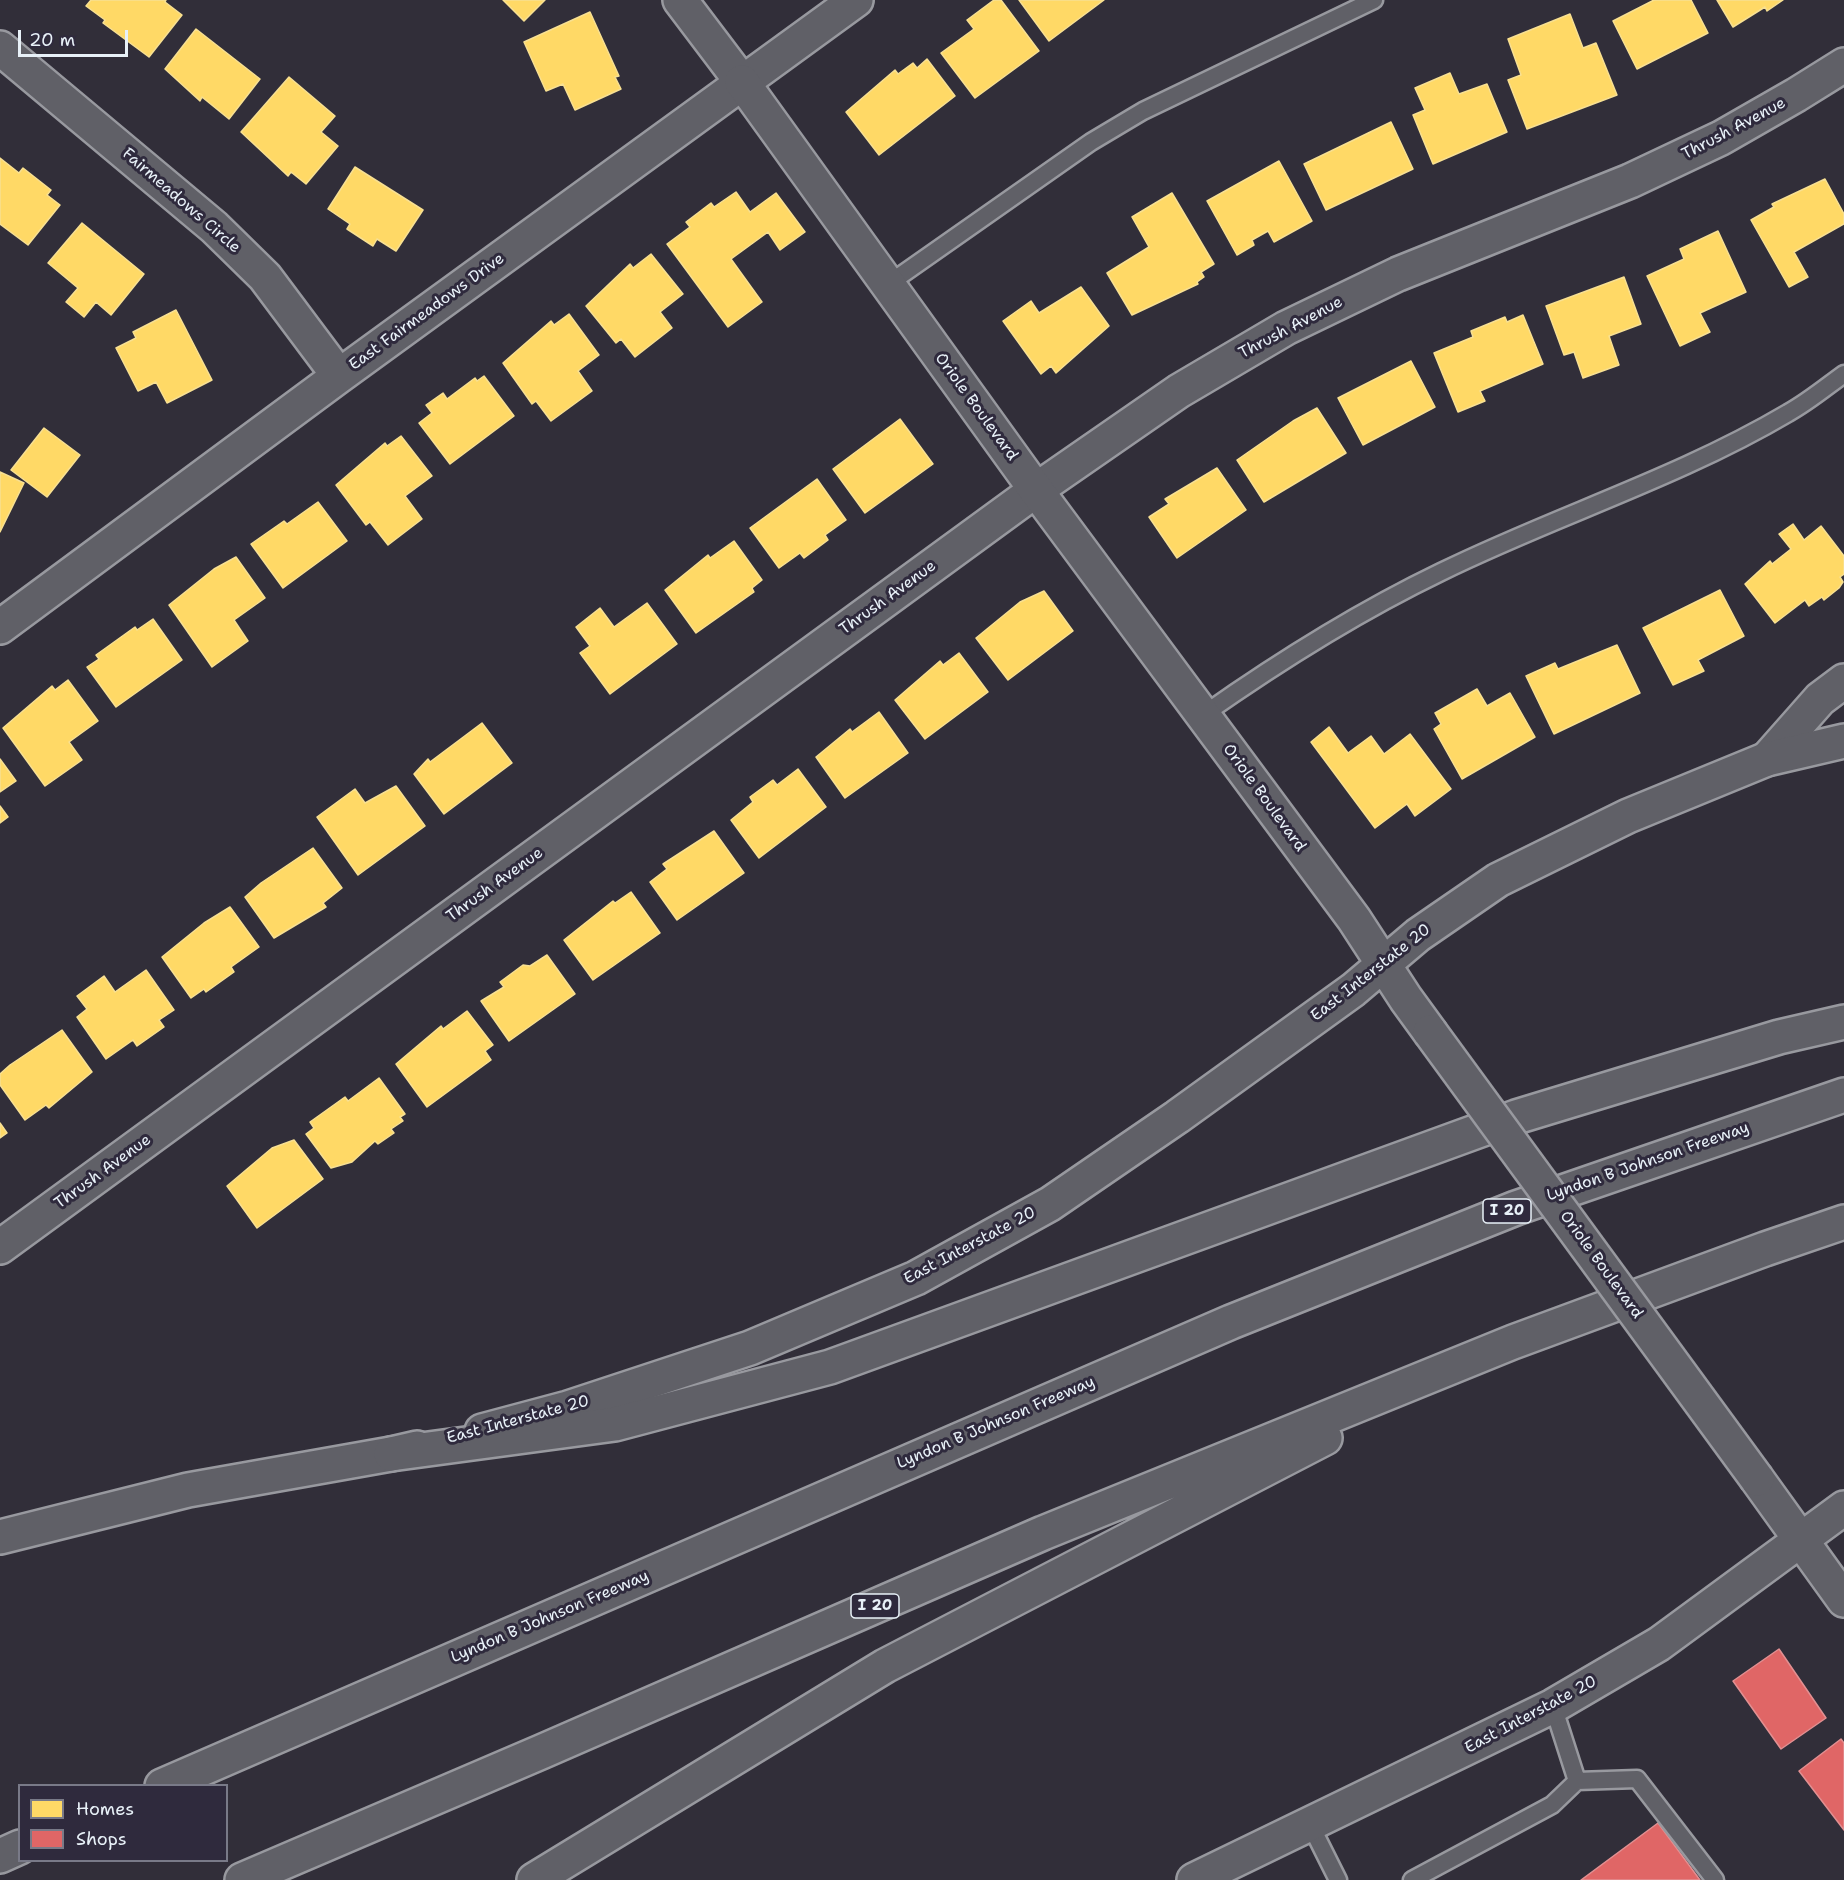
<!DOCTYPE html>
<html>
<head>
<meta charset="utf-8">
<style>
  body { margin:0 }
  #map { position:relative; width:1844px; height:1880px; overflow:hidden; background:#312e39; font-family:"Shantell Sans",sans-serif }
  canvas { display:block }
  .legend { position:absolute; left:18px; top:1784px; width:210px; height:78px; box-sizing:border-box; background:#2f2a3d; border:2px solid #797a88; margin:0; padding:8px 10px; list-style:none; font-size:18px; color:#e8f1f8 }
  .legend li { display:flex; align-items:center; gap:12px; height:30px }
  .legend b { width:30px; border:2px solid #797a88 }
  .scale { position:absolute; left:18px; top:30px; width:110px; height:27px; box-sizing:border-box; border:3px solid #e8f1f8; border-top:0; padding-left:8px; font-size:18px; line-height:21px; white-space:nowrap; color:#e8f1f8; -webkit-text-stroke:4px #2f2a3d; paint-order:stroke }
</style>
</head>
<body>
<div id="map">
<canvas width="1844" height="1880"></canvas>
<ul class="legend">
<li><b style="height:16px;background:#ffd966"></b>Homes</li>
<li><b style="height:16px;background:#e06666"></b>Shops</li>
</ul>
<div class="scale">20 m</div>
</div>
<script>
const g = document.querySelector('canvas').getContext('2d');
g.lineJoin = 'round';
function fill(path, color) { g.fillStyle = color; g.fill(path, 'evenodd'); }
function trace(path, color, width, dash) { g.strokeStyle = color; g.lineWidth = width; g.lineCap = dash ? 'butt' : 'round'; g.setLineDash(dash || []); g.stroke(path); }
function drawText(font, color, halo, rows, align = 'center') {
  g.font = font + ' "Shantell Sans",sans-serif'; g.lineWidth = 6; g.setLineDash([]); g.textBaseline = 'middle'; g.strokeStyle = halo; g.fillStyle = color; for (const [text, x, y, turn = 0] of rows) {
    g.save(); g.translate(x, y); g.rotate((+turn || 0) * Math.PI / 180); g.textAlign = isNaN(turn) ? turn : align; if (halo) g.strokeText(text, 0, 0); g.fillText(text, 0, 0); g.restore();
  }
}
const homes = new Path2D(`
  M91,0H166L165,2L182,15L149,57L103,23L105,20L86,6Z
  M503,0H545L524,21Z
  M994,0H1001L1039,51L975,98L941,53L974,29L967,20Z
  M1019,0H1104L1049,41Z
  M1654,0H1691L1708,33L1637,69L1613,21Z
  M1717,0H1783L1767,11L1765,7L1733,27Z
  M590,12L619,76L615,77L621,89L575,110L563,84L546,91L524,42Z
  M1570,14L1583,48L1596,43L1617,95L1527,129L1508,80L1521,75L1508,39Z
  M196,29L260,79L229,119L202,97L200,101L165,69Z
  M927,59L955,96L879,155L846,112L895,70L898,74L913,63L917,68Z
  M1450,73L1459,94L1487,84L1507,132L1433,164L1413,115L1425,110L1415,88Z
  M289,77L335,116L321,132L338,146L306,184L291,172L288,176L241,132Z
  M1391,122L1413,169L1326,210L1304,164Z
  M0,158L19,173L23,168L51,190L47,195L60,205L28,245L0,224Z
  M1279,161L1312,221L1274,242L1268,231L1252,240L1254,245L1237,255L1207,201Z
  M355,167L423,210L396,251L377,239L373,246L347,229L350,224L328,209Z
  M1825,179L1844,214V224L1794,252L1808,277L1789,287L1751,220L1774,207L1772,204Z
  M736,192L750,212L776,193L805,232L780,250L768,232L731,259L762,302L728,327L667,244L690,227L686,222L711,203L714,207Z
  M1172,193L1214,264L1201,272L1204,277L1197,282L1198,284L1132,315L1107,273L1149,247L1132,217Z
  M82,223L144,274L111,315L96,302L84,317L66,302L78,288L48,263Z
  M1718,231L1746,292L1700,313L1710,332L1680,346L1647,276L1684,259L1680,249Z
  M651,254L683,294L660,312L672,328L635,357L621,339L616,343L586,306L630,264L633,268Z
  M1624,277L1641,324L1609,336L1619,365L1583,378L1574,352L1564,355L1546,306Z
  M1081,287L1109,326L1056,373L1051,366L1041,374L1003,321L1031,301L1039,313Z
  M176,310L212,380L167,403L156,382L138,391L116,348L136,338L133,332Z
  M569,314L599,355L578,371L592,391L551,421L536,401L532,404L503,363L551,321L554,325Z
  M1523,315L1543,364L1480,391L1485,401L1458,412L1434,353L1473,337L1471,331L1505,317L1507,322Z
  M1411,361L1435,407L1363,445L1338,398Z
  M484,376L514,416L450,464L419,423L432,413L426,405L443,393L447,399L475,378L477,381Z
  M1317,408L1346,453L1264,502L1237,460L1293,421Z
  M900,419L933,464L865,513L833,469Z
  M44,428L80,455L47,497L11,470Z
  M401,436L432,476L405,496L422,519L388,545L370,522L366,525L336,485L385,443L387,446Z
  M1217,468L1246,510L1177,558L1149,517L1169,504L1165,499Z
  M0,472L24,483L0,532Z
  M817,479L846,520L825,535L828,540L804,558L800,553L779,568L750,528Z
  M318,502L347,541L283,588L251,544L284,521L287,524Z
  M1793,524L1804,540L1821,526L1844,556V574L1840,577L1843,582L1839,588L1824,600L1822,597L1809,606L1805,600L1775,623L1745,584L1770,561L1772,564L1791,549L1779,534Z
  M734,541L762,580L752,588L754,592L696,633L665,590L708,555L710,558Z
  M236,557L265,598L234,620L248,641L212,667L169,605L214,569Z
  M1720,590L1744,636L1698,660L1704,671L1673,685L1643,628Z
  M1044,591L1073,631L1008,680L976,638L1020,602Z
  M647,603L677,644L610,694L580,653L590,646L576,627L600,608L614,627Z
  M153,619L182,660L116,707L87,667L99,659L96,655L135,627L137,630Z
  M1617,645L1640,693L1554,734L1526,676L1555,663L1558,669Z
  M959,653L988,692L925,739L895,700L940,661L943,665Z
  M68,680L98,721L69,742L82,760L45,786L3,728L52,686L55,690Z
  M1477,689L1487,706L1510,693L1535,737L1462,779L1434,729L1441,724L1435,713Z
  M879,712L908,753L845,798L816,757L850,729L852,732Z
  M482,723L512,763L444,814L414,774L428,759L430,762Z
  M1329,727L1348,753L1371,736L1384,754L1410,734L1451,789L1415,816L1407,804L1375,828L1311,742Z
  M0,759L16,781L0,792Z
  M798,769L826,807L759,858L731,820L753,802L750,797L773,780L777,785Z
  M396,786L425,826L358,875L317,817L355,789L365,803Z
  M0,806L8,817L0,823Z
  M714,831L744,873L677,920L650,882L667,869L663,864Z
  M313,848L342,888L323,903L326,907L274,938L245,897L261,883Z
  M631,892L660,933L593,980L564,940L613,901L615,903Z
  M230,907L259,947L231,967L234,972L206,992L204,989L191,998L162,957L204,923Z
  M547,955L575,994L509,1041L481,1001L504,987L500,982L523,965L530,966Z
  M146,970L174,1010L159,1020L164,1027L137,1046L133,1040L106,1059L77,1017L87,1009L77,996L104,976L115,992Z
  M467,1011L493,1045L485,1051L491,1060L427,1107L396,1064L441,1026L443,1029Z
  M62,1030L92,1072L49,1108L46,1105L25,1120L0,1085V1074L10,1065Z
  M379,1078L405,1114L400,1117L403,1121L391,1129L394,1133L378,1144L375,1141L352,1162L331,1168L306,1134L314,1128L310,1122L345,1097L348,1101Z
  M0,1123L7,1133L0,1138Z
  M294,1140L323,1179L257,1228L227,1186L272,1148Z`);
fill(homes, '#ffd966');
trace(homes, '#f8e092', 1.5);
const shops = new Path2D(`
  M1779,1649L1826,1718L1781,1749L1733,1681Z
  M1841,1739L1844,1743V1830L1799,1771Z
  M1658,1823L1700,1880H1581Z`);
fill(shops, '#e06666');
trace(shops, '#e29092', 1.5);
const lane = new Path2D(`
  M887,285L1091,142L1143,111L1374,0
  M1203,715C1277,663 1360,611 1441,572C1555,516 1678,478 1788,413C1808,402 1826,387 1844,374
  M1577,1781L1637,1779L1715,1880
  M1310,1824L1338,1880
  M1412,1880L1552,1805L1577,1781L1553,1706`);
const street = new Path2D(`
  M680,0L742,82
  M0,48L214,227L265,277L339,376
  M0,627L339,376L856,0
  M1767,759L1820,699L1844,681
  M0,1247L1036,490L1179,391L1286,328L1398,274L1630,181L1721,138L1796,95L1844,65`);
const secondary = new Path2D(`
  M742,82L1036,490L1354,919L1406,999L1430,1032
  M482,1431L568,1408L750,1348L916,1278L1050,1204L1177,1117L1353,990L1418,935L1498,880L1628,816L1767,759L1844,741
  M1757,1479L1844,1600
  M0,1537L188,1490L391,1454L417,1448
  M1194,1880L1553,1706L1659,1644L1844,1508`);
const highway = new Path2D(`
  M391,1454L615,1424L830,1367L1516,1117L1779,1037L1844,1022
  M162,1786L1231,1322L1516,1208L1844,1095
  M0,1856L20,1847
  M242,1880L541,1752L1043,1533L1513,1342L1765,1249L1844,1222
  M534,1880L885,1666L1325,1438`);
trace(lane, '#98999f', 21);
trace(street, '#98999f', 38);
trace(secondary, '#98999f', 38);
trace(highway, '#98999f', 38);
trace(lane, '#606067', 16);
trace(street, '#606067', 33);
trace(secondary, '#606067', 33);
trace(highway, '#606067', 33);
const secondaryBridge = new Path2D(`
  M1430,1032L1757,1479`);
trace(secondaryBridge, '#98999f', 38, []);
trace(secondaryBridge, '#606067', 33);
for (const [x, y, w] of [
  [1507,1211,48],
  [875,1606,48]
]) { const box = new Path2D(); box.roundRect(x - w / 2, y - 12, w, 24, 4.5); g.fillStyle = '#2f2a3d'; g.fill(box); trace(box, '#e8f1f8', 1.5); }
drawText('bold 15px', '#e8f1f8', null, [
  ["I 20",1507,1211],
  ["I 20",875,1606]
]);
drawText('16px', '#e8f1f8', '#2f2a3d', [
  ["Thrush Avenue",1734,129,-28],
  ["Fairmeadows Circle",181,201,41],
  ["East Fairmeadows Drive",427,312,-36],
  ["Thrush Avenue",1291,328,-28],
  ["Oriole Boulevard",976,407,54],
  ["Thrush Avenue",888,598,-36],
  ["Oriole Boulevard",1264,798,54],
  ["Thrush Avenue",495,885,-36],
  ["East Interstate 20",1371,973,-38],
  ["Lyndon B Johnson Freeway",1648,1162,-19],
  ["Thrush Avenue",103,1172,-36],
  ["East Interstate 20",970,1246,-28],
  ["Oriole Boulevard",1601,1265,54],
  ["East Interstate 20",518,1420,-15],
  ["Lyndon B Johnson Freeway",996,1423,-23],
  ["Lyndon B Johnson Freeway",550,1617,-23],
  ["East Interstate 20",1531,1715,-28]
]);
</script>
</body>
</html>
